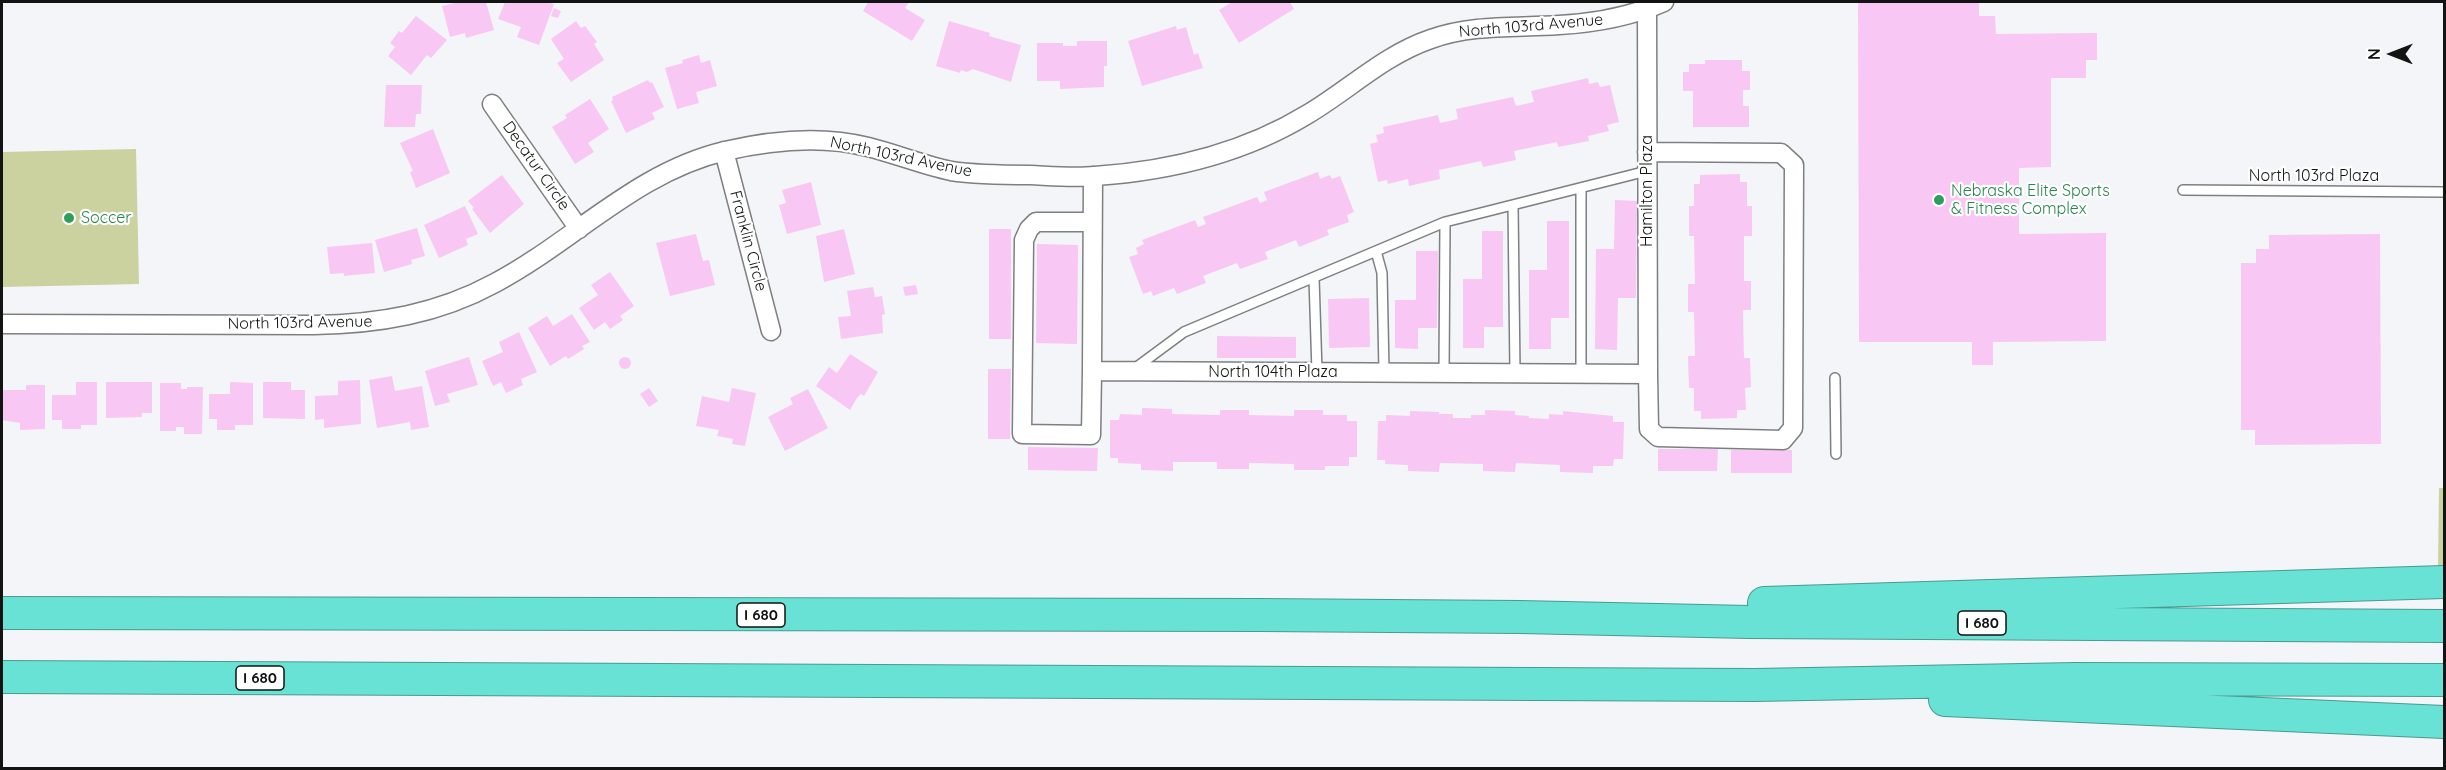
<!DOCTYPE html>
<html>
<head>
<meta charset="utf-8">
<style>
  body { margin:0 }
  #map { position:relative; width:2446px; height:770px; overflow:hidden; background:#f3f5f8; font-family:Quicksand,sans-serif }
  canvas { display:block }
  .frame { position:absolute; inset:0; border:3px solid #121313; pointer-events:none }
  .north { position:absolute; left:2362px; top:24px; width:60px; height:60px; -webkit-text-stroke:4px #fff; paint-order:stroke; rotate:270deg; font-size:16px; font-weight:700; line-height:24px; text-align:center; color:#121313 }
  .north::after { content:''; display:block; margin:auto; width:21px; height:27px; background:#121313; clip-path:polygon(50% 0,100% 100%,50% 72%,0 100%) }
</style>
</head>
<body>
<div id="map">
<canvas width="2446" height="770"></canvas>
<div class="frame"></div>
<div class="north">N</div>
</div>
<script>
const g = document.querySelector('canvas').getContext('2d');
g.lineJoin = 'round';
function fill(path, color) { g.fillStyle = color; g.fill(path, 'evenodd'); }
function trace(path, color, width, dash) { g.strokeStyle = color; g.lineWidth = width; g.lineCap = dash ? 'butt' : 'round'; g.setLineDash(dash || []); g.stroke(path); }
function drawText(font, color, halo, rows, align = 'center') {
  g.font = font + ' Quicksand,sans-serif'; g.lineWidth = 4.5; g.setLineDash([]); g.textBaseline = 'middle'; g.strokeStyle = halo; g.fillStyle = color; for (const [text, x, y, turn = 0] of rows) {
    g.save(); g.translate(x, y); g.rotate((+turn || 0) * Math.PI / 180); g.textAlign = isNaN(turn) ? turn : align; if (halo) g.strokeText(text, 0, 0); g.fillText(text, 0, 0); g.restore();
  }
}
fill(new Path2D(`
  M136,149L139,284L2,287V152Z
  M2439,488H2444V567L2438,568Z`), '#ccd1a0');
fill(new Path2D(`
  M459,2H486L494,30L466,38L465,33L450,37L442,6Z
  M505,2H546L554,4L539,45L517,37L521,27L498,19Z
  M868,2H909L905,8L925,20L912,41L863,11Z
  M1232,2H1290L1294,9L1239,43L1219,10Z
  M1858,2H1979V16H1995L1996,34L2097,33V60H2086V78H2051V167L2019,168V234L2106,233V341L1993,342V365H1972V342H1859Z
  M554,8L561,11L558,18L551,16Z
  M416,16L447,40L431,58L427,55L411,75L388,56L395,47L390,43L399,31L402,33Z
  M576,21L581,28L585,26L597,42L594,44L604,60L571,82L557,63L564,59L551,39Z
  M949,21L990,33L989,36L1021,45L1011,82L973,69L967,72L961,70L960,73L936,66Z
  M1176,26L1177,30L1186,27L1194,55L1198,53L1203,68L1142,86L1128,41Z
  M1077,41H1107V66H1104V87L1060,89V81H1037V43H1063V46H1077Z
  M699,55L701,63L710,60L717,86L696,92L699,103L677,109L665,68L683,63L682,60Z
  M1705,60H1742V71H1750V90H1743V106H1749V127H1693V91H1683V72H1689V64H1705Z
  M1588,78L1589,84L1598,82L1600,87L1610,85L1619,122L1607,125L1609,131L1588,136L1589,141L1558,147L1557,142L1514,151L1516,160L1483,167L1481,161L1439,170L1440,179L1409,186L1408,179L1388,184L1387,180L1378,182L1370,144L1378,142L1376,135L1384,133L1383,127L1438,115L1440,123L1458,119L1456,109L1513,97L1516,106L1534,102L1531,91Z
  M648,80L650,83L652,82L664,107L652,113L655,119L626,133L611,101L613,100L612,97Z
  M386,85H422L421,114H416L415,127H384Z
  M590,99L609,129L588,143L594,152L575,164L552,127L567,118L565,115Z
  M433,129L450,173L416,188L410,172L413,171L400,143Z
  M1318,172L1320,179L1330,175L1332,179L1340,176L1354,212L1347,215L1349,222L1327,230L1329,235L1299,247L1296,240L1265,252L1268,259L1240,269L1237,263L1203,276L1206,283L1177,294L1174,288L1153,296L1151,291L1143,294L1129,257L1138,254L1136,248L1144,244L1142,240L1195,220L1198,227L1206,224L1203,217L1257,197L1260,203L1267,200L1264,192Z
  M1740,174V182H1747V206H1752V236H1744V281H1751V310H1743L1744,358H1750L1751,387L1745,388L1746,410H1737V418L1701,419V411H1694V388H1689L1688,356H1695L1694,312H1688V284H1695L1694,236H1689V206H1694V184H1700V175Z
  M502,175L524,204L490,233L472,209L474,208L468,201Z
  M811,182L821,225L787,234L779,205L786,203L782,190Z
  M1615,200L1637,201L1636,298H1618L1617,350L1595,349L1596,249H1614Z
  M465,206L478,234L466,239L468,245L439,258L424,225Z
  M1547,221H1569V318H1551V349H1529V270H1547Z
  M417,228L425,256L411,260L412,264L384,272L375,240Z
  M844,229L855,274L824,282L816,236Z
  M989,229H1011V339H989Z
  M1482,231H1503V327H1484V348H1463V279H1482Z
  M696,234L703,261L709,260L715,285L670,296L656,243Z
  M2380,234L2381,444L2255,445V430H2241V263H2256V249H2269V235Z
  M372,243L375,273L344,276V273L330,274L327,247Z
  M1037,244L1078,245L1077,344L1036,343Z
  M1416,251H1438L1437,328H1418V349L1395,348V300H1416Z
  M610,272L634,306L620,316L623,320L610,329L605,322L594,330L579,308L598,295L591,285Z
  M916,285L918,294L905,296L903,287Z
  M873,287L875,297L882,296L885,314L882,315L883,333L841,339L838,317L851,316L847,291Z
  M1369,298L1370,347L1329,348L1328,299Z
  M572,314L590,342L582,346L584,349L568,359L566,356L550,366L528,328L547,316L553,326Z
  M519,332L537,372L521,379L523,385L506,393L501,382L493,386L482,361L503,352L499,342Z
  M1217,336L1296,337V358H1217Z
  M850,354L878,372L864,396L861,394L857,398L850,410L816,386L829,367L837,373Z
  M619 363a6 6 0 1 1 12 0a6 6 0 1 1-12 0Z
  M469,357L478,385L447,394L450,402L435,406L425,371Z
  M988,369H1011L1010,439H988Z
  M392,376L395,391L422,386L429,427L411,430L410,422L377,428L369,380Z
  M360,380L361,424L324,428V419L315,420V396L338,395V381Z
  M76,382H97V425H81V429H62V420H52V395H76Z
  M106,382H152V413H142V417L106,418Z
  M230,382L253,383V425H235V430H217V419H209V394H230Z
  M263,382H291V390H305V419L263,418Z
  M160,383H181V389H187V387H203L202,434H184V427H176V431H160Z
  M26,385H45V429L20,430V423L2,420V390H26Z
  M649,388L658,401L649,407L640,394Z
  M732,388L756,393L745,446L732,444L733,439L717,436L719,430L696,426L702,396L729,402Z
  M808,389L828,428L785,451L768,417L793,404L790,398Z
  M1142,408L1172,409V414L1220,415V410H1249V415L1294,416V410H1323V415H1347V421H1357V457H1349V466H1325V470H1294V464L1249,463V469H1217V462H1173V471L1141,470V464L1118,463V458H1110V420H1119L1120,414L1142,415Z
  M1485,410L1515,411V415L1529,416V418L1549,419V414L1563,415V411L1613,416V422H1624L1623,459H1614L1613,466H1593V473L1560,472V465L1516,463L1515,472L1483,471V464L1440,463L1439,472L1408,471V465L1385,464V460H1377L1378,421H1386V415L1410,416V411L1439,412V414H1453V418H1471V415H1485Z
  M1028,447L1098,448L1097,471L1028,470Z
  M1658,449H1718L1717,471H1658Z
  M1731,450H1792V473H1731Z`), '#f9c7f3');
const lane = new Path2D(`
  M2183,190L2444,192
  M1513,205L1515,373
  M1376,251L1382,273L1384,372
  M1314,278L1317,372
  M1134,369L1184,332L1445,222
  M1444,373L1445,222L1647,171
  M1581,373V188
  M1835,378L1836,454`);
const street = new Path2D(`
  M1647,9L1648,374L1649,429L1658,437L1783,440L1793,428L1794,165L1781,153L1647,152
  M492,104L579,229
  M724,151L771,331
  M1093,176L1092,371L1648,374
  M2,324L314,325C379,324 438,314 495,283C574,241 636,172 725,151C772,140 821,135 868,147C896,154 923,165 951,171C977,175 1004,175 1030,175C1052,176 1074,178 1095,176C1170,171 1244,153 1308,114C1350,89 1384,55 1431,39C1473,24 1516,28 1559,25C1596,23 1630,17 1664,2
  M1092,371L1091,435L1022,434L1024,240L1029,229L1036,222H1092`);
const highway = new Path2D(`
  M1764,603L2444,582
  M2,613L1261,615L1520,617L1749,622L2444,626
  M2,677L1755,685L2075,679L2444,680
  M1945,700L2444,722`);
trace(lane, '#7d7f81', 12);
trace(street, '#7d7f81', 21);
trace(highway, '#4a9a90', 34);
trace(lane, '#fff', 9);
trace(street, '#fff', 18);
trace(highway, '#68e2d4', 32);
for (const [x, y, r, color] of [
  [1939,200,6,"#2e9e5b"],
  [69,218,6,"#2e9e5b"]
]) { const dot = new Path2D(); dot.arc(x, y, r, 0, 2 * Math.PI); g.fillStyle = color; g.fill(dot); trace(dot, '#fff', 2); }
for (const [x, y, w] of [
  [761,615,48],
  [1982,623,48],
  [260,678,48]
]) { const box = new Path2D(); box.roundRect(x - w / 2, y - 12, w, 24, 4.5); g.fillStyle = '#fff'; g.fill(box); trace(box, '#121313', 1.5); }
drawText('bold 15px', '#121313', null, [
  ["I 680",761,615],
  ["I 680",1982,623],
  ["I 680",260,678]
]);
drawText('16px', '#121313', '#fff', [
  ["North 103rd Avenue",1531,26,-5],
  ["North 103rd Avenue",901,157,12],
  ["Decatur Circle",536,166,55],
  ["North 103rd Plaza",2314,176],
  ["Hamilton Plaza",1647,191,-90],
  ["Franklin Circle",748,241,75],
  ["North 103rd Avenue",300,323,-1],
  ["North 104th Plaza",1273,372]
]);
drawText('16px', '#27864d', '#fff', [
  ["Nebraska Elite Sports",1951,191],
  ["& Fitness Complex",1951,209],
  ["Soccer",81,218]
], 'left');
</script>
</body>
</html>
